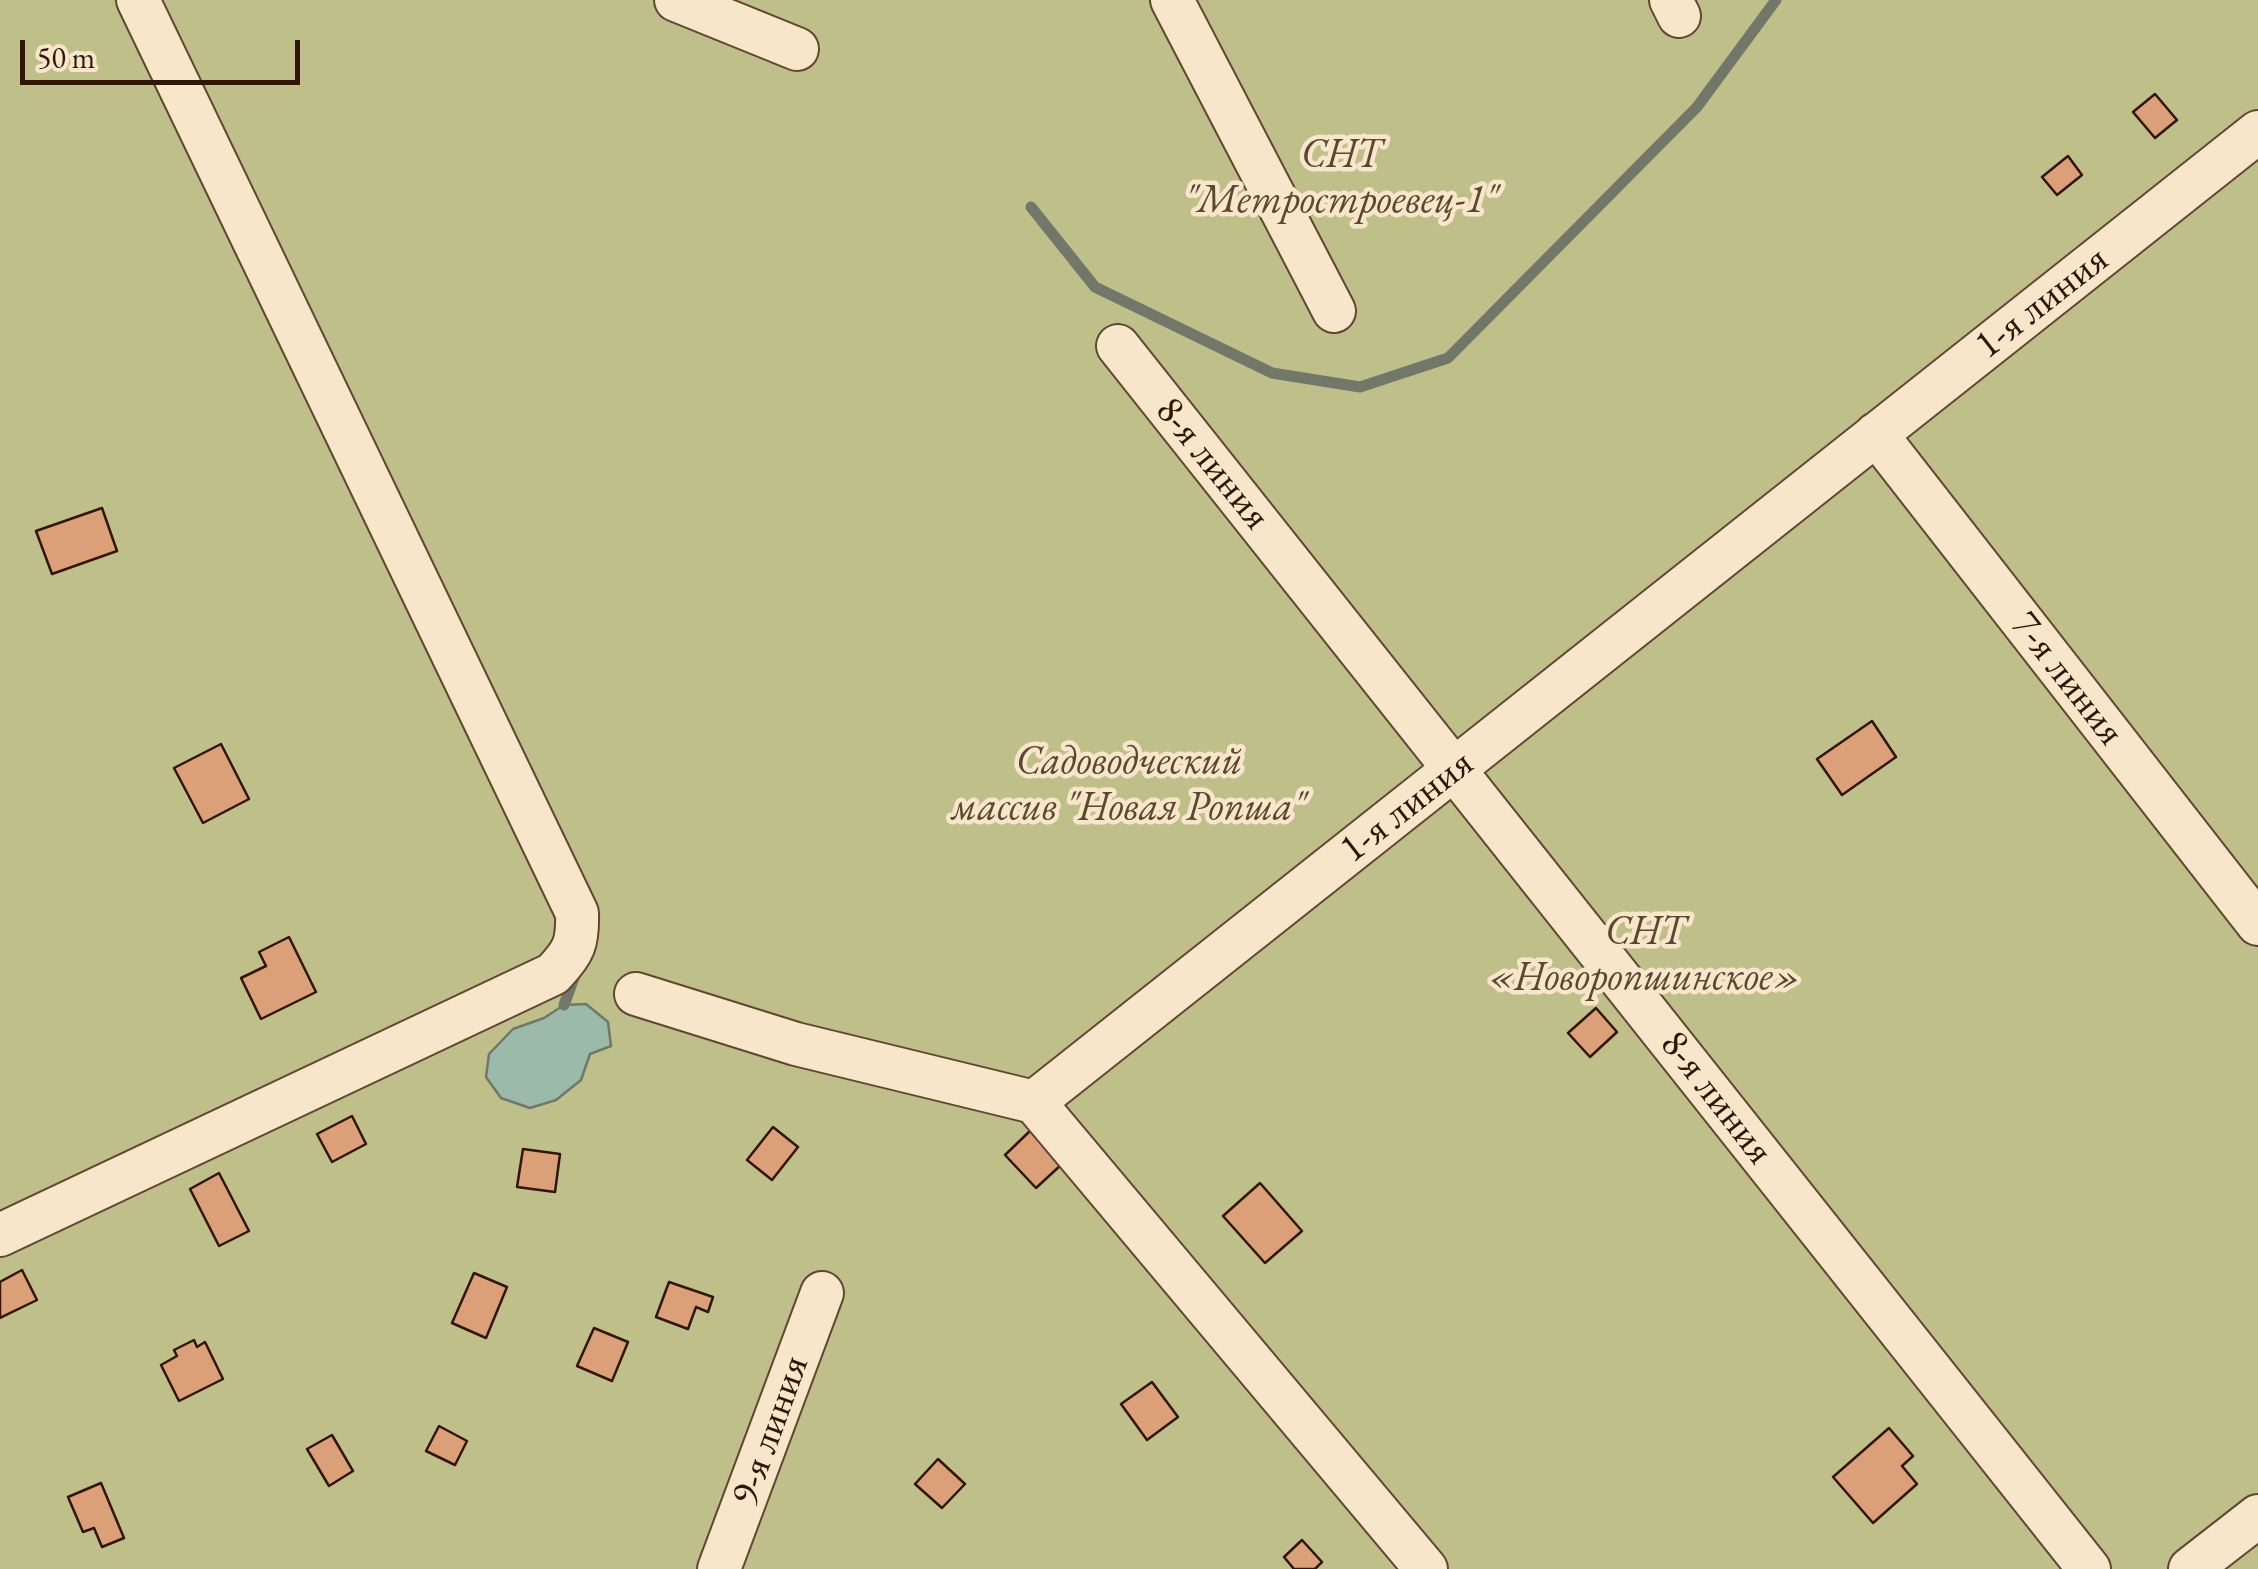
<!DOCTYPE html>
<html>
<head>
<meta charset="utf-8">
<style>
  body { margin:0 }
  #map { position:relative; width:2258px; height:1569px; overflow:hidden; background:#f5d9ae; font-family:"EB Garamond",serif }
  canvas { display:block }
  .scale { position:absolute; left:20px; top:40px; width:280px; height:45px; box-sizing:border-box; border:5px solid #311509; border-top:0; padding-left:12px; font-size:30px; line-height:35px; white-space:nowrap; color:#311509; -webkit-text-stroke:8px #f8e6ca; paint-order:stroke }
</style>
</head>
<body>
<div id="map">
<canvas width="2258" height="1569"></canvas>
<div class="scale">50 m</div>
</div>
<script>
const g = document.querySelector('canvas').getContext('2d');
g.lineJoin = 'round';
function fill(path, color) { g.fillStyle = color; g.fill(path, 'evenodd'); }
function trace(path, color, width, dash) { g.strokeStyle = color; g.lineWidth = width; g.lineCap = dash ? 'butt' : 'round'; g.setLineDash(dash || []); g.stroke(path); }
function drawText(font, color, halo, rows, align = 'center') {
  g.font = font + ' "EB Garamond",serif'; g.lineWidth = 9; g.setLineDash([]); g.textBaseline = 'middle'; g.strokeStyle = halo; g.fillStyle = color; for (const [text, x, y, turn = 0] of rows) {
    g.save(); g.translate(x, y); g.rotate((+turn || 0) * Math.PI / 180); g.textAlign = isNaN(turn) ? turn : align; if (halo) g.strokeText(text, 0, 0); g.fillText(text, 0, 0); g.restore();
  }
}
fill(new Path2D(`
  M0,0H2258V1569H0Z`), '#bebf89');
const water = new Path2D(`
  M586,1004L608,1022L611,1046L590,1054L581,1080L556,1100L530,1108L501,1098L486,1077L489,1054L513,1029L544,1018L564,1005Z`);
fill(water, '#9cbaaa');
trace(water, '#71786a', 2.5);
trace(new Path2D(`
  M1031,207L1095,287L1272,373L1360,387L1448,358L1697,107L1776,0
  M564,1005L575,975`), '#71786a', 11);
const building = new Path2D(`
  M2155,94L2177,120L2155,138L2133,112Z
  M2068,156L2082,175L2057,195L2042,177Z
  M102,508L117,551L52,574L36,531Z
  M1872,721L1896,757L1842,795L1817,759Z
  M221,744L249,799L203,823L174,768Z
  M289,937L316,992L261,1019L241,978L266,966L259,952Z
  M1596,1008L1617,1032L1590,1057L1568,1033Z
  M352,1116L366,1144L332,1162L317,1134Z
  M773,1127L798,1147L772,1180L747,1160Z
  M1031,1130L1062,1164L1036,1188L1005,1155Z
  M523,1149L560,1154L555,1192L517,1187Z
  M219,1173L249,1231L219,1246L190,1189Z
  M1260,1183L1302,1231L1265,1263L1223,1216Z
  M22,1270L37,1300L0,1318V1282Z
  M474,1273L507,1287L486,1338L452,1323Z
  M669,1282L713,1297L708,1312L696,1307L688,1329L656,1317Z
  M594,1328L628,1342L612,1381L577,1366Z
  M194,1340L197,1347L205,1342L223,1379L179,1401L161,1365L177,1356L174,1350Z
  M1152,1382L1178,1417L1147,1440L1121,1404Z
  M439,1426L467,1441L455,1465L426,1451Z
  M1889,1428L1913,1456L1902,1466L1917,1484L1873,1523L1833,1477Z
  M332,1435L353,1471L329,1486L307,1449Z
  M938,1459L965,1484L942,1508L915,1484Z
  M101,1483L124,1538L102,1547L94,1528L83,1532L68,1497Z
  M1302,1540L1322,1562L1315,1569H1294L1284,1557Z`);
fill(building, '#dca078');
trace(building, '#311509', 2.5);
const minor = new Path2D(`
  M676,0L797,49
  M1172,0L1334,311
  M1671,0L1679,16
  M1118,346L2089,1569
  M1876,434L2258,924
  M636,994L796,1044L1034,1102
  M1034,1102L2258,132
  M1034,1102L1426,1569
  M0,1235L553,974C574,952 578,943 577,913L138,0
  M719,1569L822,1293
  M2190,1569L2258,1516`);
trace(minor, '#624632', 46);
trace(minor, '#f8e6ca', 42);
drawText('italic 40px', '#5b482f', '#f8e6ca', [
  ["СНТ",1341,155],
  ["\"Метростроевец-1\"",1341,201],
  ["Садоводческий",1129,762],
  ["массив \"Новая Ропша\"",1129,808],
  ["СНТ",1645,932],
  ["«Новоропшинское»",1645,978]
]);
drawText('40px', '#311509', '#f8e6ca', [
  ["1-я линия",2042,303,-38],
  ["8-я линия",1212,464,51],
  ["7-я линия",2067,679,52],
  ["1-я линия",1407,807,-38],
  ["8-я линия",1716,1098,52],
  ["9-я линия",771,1431,-70]
]);
</script>
</body>
</html>
